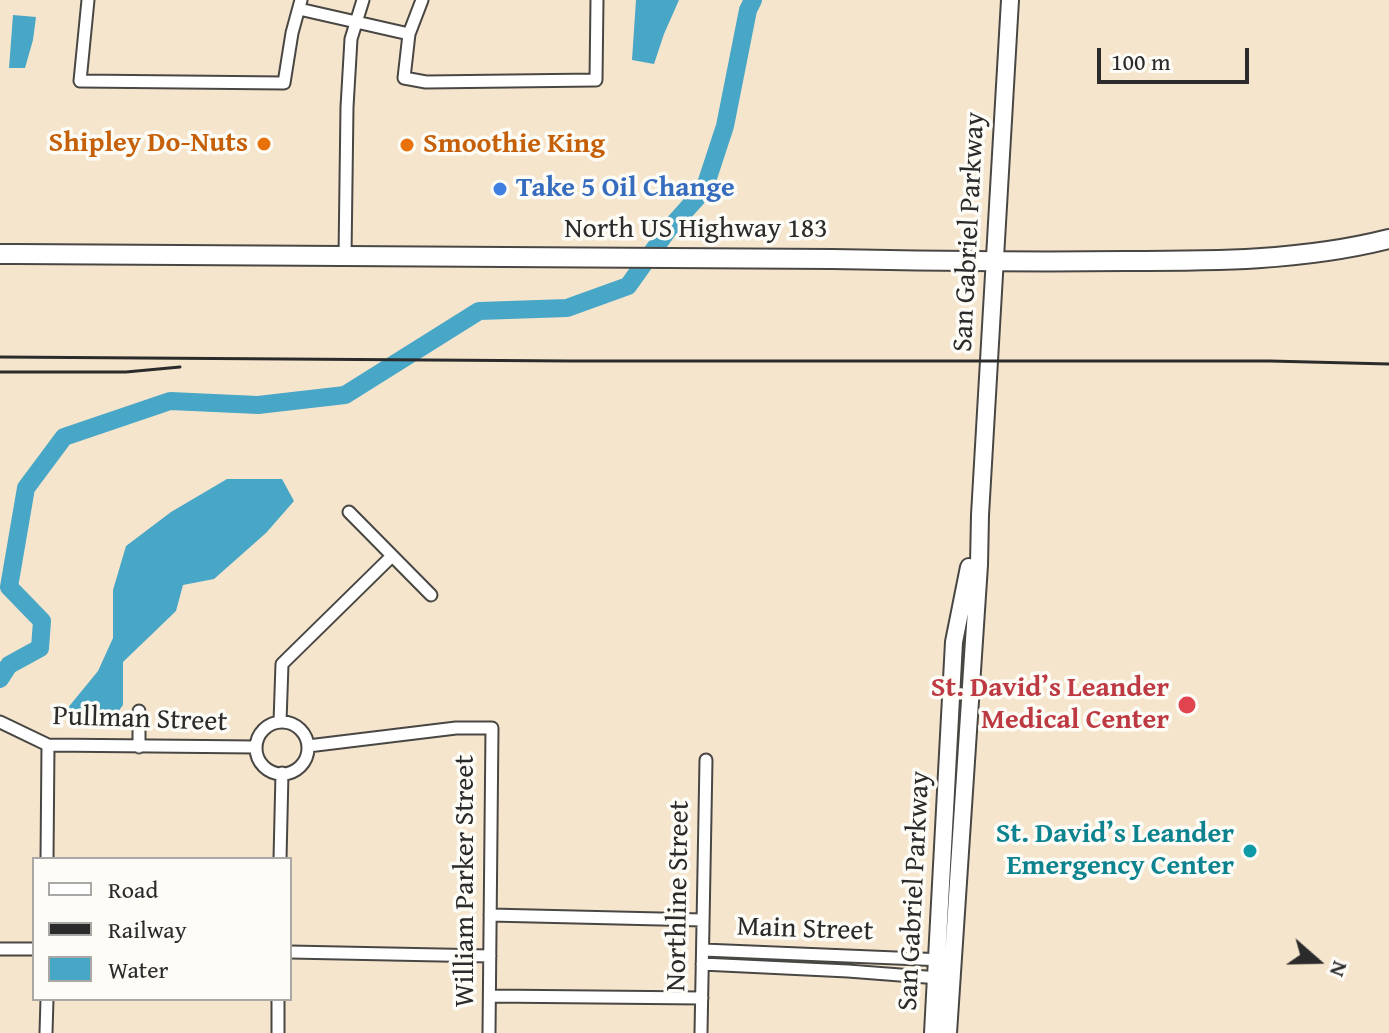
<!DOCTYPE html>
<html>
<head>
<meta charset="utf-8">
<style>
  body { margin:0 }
  #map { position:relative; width:1389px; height:1033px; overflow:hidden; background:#f6e5cd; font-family:"Gentium Book Plus",serif }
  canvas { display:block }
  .legend { position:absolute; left:32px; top:857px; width:260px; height:144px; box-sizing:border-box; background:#fdfcf7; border:2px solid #a9a8a5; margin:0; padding:10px 14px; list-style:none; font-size:24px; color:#2b2b2b }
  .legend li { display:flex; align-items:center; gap:16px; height:40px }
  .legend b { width:40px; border:2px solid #a9a8a5 }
  .north { position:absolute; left:1277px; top:921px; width:80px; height:80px; -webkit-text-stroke:6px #fdfcf7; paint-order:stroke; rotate:110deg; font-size:22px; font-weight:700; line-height:32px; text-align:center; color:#2b2b2b }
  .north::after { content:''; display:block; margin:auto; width:28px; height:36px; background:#2b2b2b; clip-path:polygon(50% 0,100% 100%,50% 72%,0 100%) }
  .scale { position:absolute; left:1097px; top:48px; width:152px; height:36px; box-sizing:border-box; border:4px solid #2b2b2b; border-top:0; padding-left:10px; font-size:24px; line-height:28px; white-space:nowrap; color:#2b2b2b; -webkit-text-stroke:6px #fdfcf7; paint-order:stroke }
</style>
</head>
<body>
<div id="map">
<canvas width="1389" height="1033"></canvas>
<ul class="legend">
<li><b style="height:10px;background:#fff"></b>Road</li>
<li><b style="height:10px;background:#2b2b2b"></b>Railway</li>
<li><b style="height:22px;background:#48a6c7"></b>Water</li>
</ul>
<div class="north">N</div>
<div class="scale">100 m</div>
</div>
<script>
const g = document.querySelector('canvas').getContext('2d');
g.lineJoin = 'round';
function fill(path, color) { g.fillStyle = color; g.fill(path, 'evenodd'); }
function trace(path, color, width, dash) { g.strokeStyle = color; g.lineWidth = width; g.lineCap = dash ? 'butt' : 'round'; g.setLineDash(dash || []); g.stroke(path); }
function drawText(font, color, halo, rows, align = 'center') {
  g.font = font + ' "Gentium Book Plus",serif'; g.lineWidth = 7; g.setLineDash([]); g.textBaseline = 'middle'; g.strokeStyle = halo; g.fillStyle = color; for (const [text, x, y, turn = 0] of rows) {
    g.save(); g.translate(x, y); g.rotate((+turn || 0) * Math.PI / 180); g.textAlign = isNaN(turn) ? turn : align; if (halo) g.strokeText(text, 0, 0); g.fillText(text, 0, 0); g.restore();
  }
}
fill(new Path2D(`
  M636,0H679L664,34L654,64L632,60Z
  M13,15L36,17L33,40L25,68H9Z
  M227,479H282L294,501L266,533L214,579L183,585L176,611L123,662V705L110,723H76L62,715L98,671L113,638V590L126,546L171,512Z`), '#48a6c7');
trace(new Path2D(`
  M0,679L9,665L40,648L42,621L9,587L26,488L64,437L170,401L258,405L345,395L479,311L567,308L628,286L668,230L704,190L725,126L748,10L753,0`), '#48a6c7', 18);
const street = new Path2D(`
  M88,0L80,81L284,83L292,33L301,0
  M422,0L409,34L404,78L426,82L596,80L597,0
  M299,9L409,34
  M345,256L347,107L351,39L363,0
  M349,512L431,595
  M0,722L48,745L256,747
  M280,722L282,664L392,556
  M256 748a26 26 0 1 1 52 0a26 26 0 1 1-52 0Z
  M308,746L456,728H492L489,1033
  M139,747V711
  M47,859L48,745
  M280,859L282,773
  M490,915L703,920
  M0,949H34
  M703,950L944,960
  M290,952L490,956
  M702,964L848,971L939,978
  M490,996L702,998
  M46,1033L47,999
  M278,1033V999
  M701,1033L706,760`);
const secondary = new Path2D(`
  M933,1033L954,642L969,567
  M948,1033L979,565L980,515L1010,0`);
const primary = new Path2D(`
  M0,254C277,256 554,255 832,259C930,261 1027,262 1125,261C1214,261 1302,261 1389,239`);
trace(street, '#494743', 15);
trace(secondary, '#494743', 20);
trace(primary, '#494743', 22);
trace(street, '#fff', 11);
trace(secondary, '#fff', 16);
trace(primary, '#fff', 18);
trace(new Path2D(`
  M0,357L571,361H1270L1389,364
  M0,372H126L180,367`), '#2b2b2b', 3);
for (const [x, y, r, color] of [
  [264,144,8,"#e8710a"],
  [407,145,8,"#e8710a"],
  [500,189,8,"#3f7fe0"],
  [1187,705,10,"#e0444e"],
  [1250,851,8,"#0f9aa8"]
]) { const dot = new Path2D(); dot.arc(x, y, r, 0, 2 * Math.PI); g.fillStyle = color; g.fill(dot); trace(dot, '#fdfcf7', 3); }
drawText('bold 28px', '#c56008', '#fdfcf7', [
  ["Shipley Do-Nuts",248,144],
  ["Smoothie King",423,145,"left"]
], 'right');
drawText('bold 28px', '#366cbe', '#fdfcf7', [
  ["Take 5 Oil Change",516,189]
], 'left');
drawText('28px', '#2b2b2b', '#fdfcf7', [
  ["North US Highway 183",696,230],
  ["San Gabriel Parkway",970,232,-87],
  ["Pullman Street",140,720,2],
  ["William Parker Street",466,881,-90],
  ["San Gabriel Parkway",915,891,-87],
  ["Northline Street",679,896,-89],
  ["Main Street",805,930,2]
]);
drawText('bold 28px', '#be3a42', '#fdfcf7', [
  ["St. David’s Leander",1169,689],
  ["Medical Center",1169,721]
], 'right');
drawText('bold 28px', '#0d838f', '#fdfcf7', [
  ["St. David’s Leander",1234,835],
  ["Emergency Center",1234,867]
], 'right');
</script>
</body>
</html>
